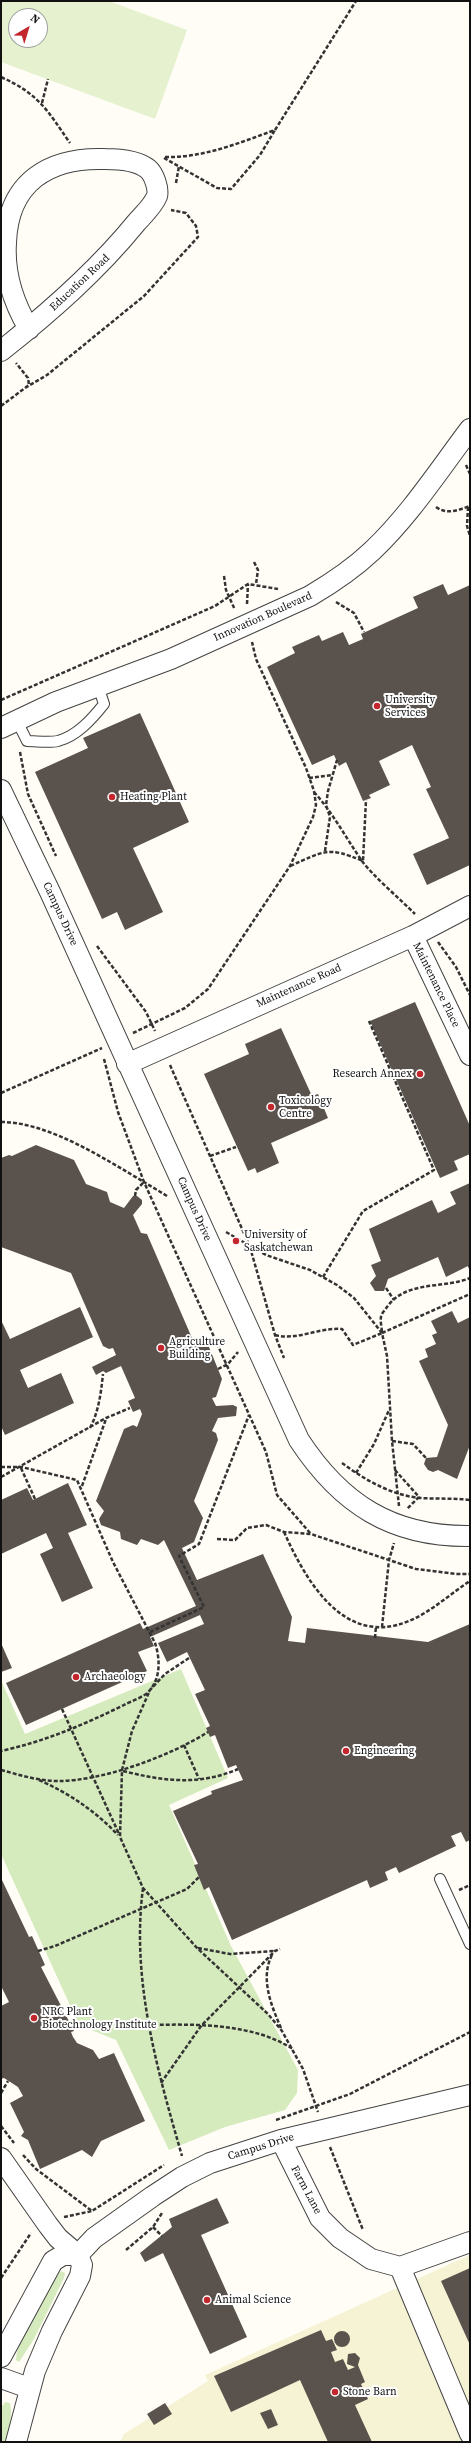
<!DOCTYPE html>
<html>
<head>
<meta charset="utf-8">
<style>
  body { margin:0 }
  #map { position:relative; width:471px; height:2443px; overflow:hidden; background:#fffdf5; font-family:"Source Serif 4",serif }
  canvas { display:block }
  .frame { position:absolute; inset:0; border:2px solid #111; pointer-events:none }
  .north { position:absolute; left:8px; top:8px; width:40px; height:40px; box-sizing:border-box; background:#fff; border:1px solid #a0a0a0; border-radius:50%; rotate:38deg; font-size:11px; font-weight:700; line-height:16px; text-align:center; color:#111 }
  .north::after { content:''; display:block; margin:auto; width:14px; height:18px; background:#c4262e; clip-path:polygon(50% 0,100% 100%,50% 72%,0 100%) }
</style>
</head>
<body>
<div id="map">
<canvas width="471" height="2443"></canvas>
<div class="frame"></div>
<div class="north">N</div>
</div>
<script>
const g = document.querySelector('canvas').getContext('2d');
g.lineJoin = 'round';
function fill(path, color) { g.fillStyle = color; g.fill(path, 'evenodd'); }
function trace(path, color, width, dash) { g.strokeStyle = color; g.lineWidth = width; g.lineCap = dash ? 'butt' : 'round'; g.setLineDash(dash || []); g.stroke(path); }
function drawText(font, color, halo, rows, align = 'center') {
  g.font = font + ' "Source Serif 4",serif'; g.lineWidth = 4; g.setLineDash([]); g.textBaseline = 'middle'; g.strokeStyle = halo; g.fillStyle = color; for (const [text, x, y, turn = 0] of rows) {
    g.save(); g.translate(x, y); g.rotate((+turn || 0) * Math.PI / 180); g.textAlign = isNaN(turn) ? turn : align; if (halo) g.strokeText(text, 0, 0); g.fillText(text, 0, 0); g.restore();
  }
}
fill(new Path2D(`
  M470,2255V2442H120L124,2434L208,2381L205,2375Z`), '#f6f3d4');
fill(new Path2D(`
  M181,1669L228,1778L169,1805L231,1946L298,2070L297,2093L285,2110L225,2127L169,2150L116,2040L79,2025L1,1854V1680L25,1734Z
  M61,2271L65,2273L64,2278L34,2339L19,2362L16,2360C18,2331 41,2303 55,2278Z
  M5,2402L10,2403C13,2415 9,2431 5,2442H1V2408Z`), '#d5ebbd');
fill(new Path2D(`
  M1,1H109L187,30L155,119L1,62ZM16,16H40V40H16Z`), '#e6f2cf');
fill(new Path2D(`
  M443,584L448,595L470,585V865L427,885L413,854L449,838L426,789L431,787L412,745L379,761L390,785L369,795L371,798L363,801L346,762L339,766L334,755L312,765L267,667L295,653L292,647L319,635L322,641L343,632L349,645L363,639L361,634L418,608L413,597Z
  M140,713L189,822L133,848L163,912L125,930L117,912L102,919L35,772L88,748L83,738Z
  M415,1002L470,1126V1154L454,1161L458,1170L440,1178L370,1021Z
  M281,1028L312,1096L318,1094L328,1118L271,1143L279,1163L257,1173L255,1168L248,1171L204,1074L249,1054L245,1044Z
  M36,1145L74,1160L86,1184L107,1192L110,1202L124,1208L133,1196H137L142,1200V1204L133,1215L141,1233L147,1234L195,1345L209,1347L222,1379L216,1397L212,1398L216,1406L233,1405L237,1407L236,1416L218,1418L212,1431L216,1433L218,1440L194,1501L203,1518L194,1542L182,1548L197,1580L263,1554L292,1617L288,1641L305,1643L307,1628L428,1642L470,1624V1840L466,1842L461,1832L451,1836L456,1846L399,1873L396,1867L385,1872L388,1880L370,1888L367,1880L232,1940L209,1887L204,1890L194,1865L198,1864L173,1811L212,1794L211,1791L243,1780L236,1765L228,1768L215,1735L210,1737L206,1728L210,1726L195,1694L205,1690L187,1652L167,1662L158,1643L204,1624L200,1615L150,1637L154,1646L138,1652L147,1671L26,1725L6,1683L140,1623L143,1629L196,1606L164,1540L158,1545L141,1539L137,1545L121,1539L120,1532L101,1525L99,1519L104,1511L96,1501L124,1429L133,1425L137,1427L142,1414L140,1409L133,1412L128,1401L135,1398L121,1366L106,1373L103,1371L96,1375L92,1367L116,1355L113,1348L109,1349L103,1346L71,1273L1,1247V1158L9,1155L12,1156Z
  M470,1183V1265L446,1277L438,1257L388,1279L384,1291H375L370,1283L376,1276L371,1265L381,1261L369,1229L432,1200L438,1213L456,1204L450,1192Z
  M80,1307L93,1337L20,1370L28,1388L61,1373L74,1403L5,1435L1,1426V1320L10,1339Z
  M452,1311L458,1323L470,1317V1445L457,1479L438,1470L433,1472L428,1470L424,1464L426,1458L437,1457L448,1425L419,1361L428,1357L425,1349L436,1344L432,1335L437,1333L431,1321Z
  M68,1483L87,1525L68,1533L93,1588L62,1602L40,1554L53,1548L46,1533L1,1554V1500L27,1488L33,1500Z
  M1,1643L12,1668L1,1672Z
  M1,1878L29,1937L32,1936L45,1965L41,1967L74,2031L71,2032L73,2037L77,2043L93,2050L99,2059L114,2053L145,2121L101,2141L92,2157L82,2150L40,2169L28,2140L21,2136L24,2132L10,2103L23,2096L18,2087L4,2078L1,2079V2006L9,2002L1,1986Z
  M217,2198L229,2223L201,2235L247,2337L210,2354L163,2253L145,2262L140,2253L172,2227L169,2219Z
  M470,2268V2345L441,2281Z
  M321,2330L326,2341L332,2339L337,2350L331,2352L335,2362L343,2359L348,2370L355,2367L347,2364L348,2354L355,2353L360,2358L358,2365L365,2382L361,2384L368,2399L355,2405L372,2442H328L300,2380L231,2412L214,2376Z
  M334 2339a8 8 0 1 1 16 0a8 8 0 1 1-16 0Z
  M165,2403L172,2414L154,2425L147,2414Z
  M271,2409L278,2425L268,2429L260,2413Z`), '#5a524d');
const lane = new Path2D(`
  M17,721L27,741C36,741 49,743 58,741C77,736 92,719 104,704L98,686
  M440,1879L470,1944`);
const street = new Path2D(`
  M1,351C50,312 97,271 136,223C143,215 153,206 157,196C159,189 154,174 148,169C137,160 119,159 105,159C49,157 8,182 6,243C4,273 13,302 29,329
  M1,728L56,702L171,659L310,596C332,583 353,569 372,551C410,515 439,470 470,429
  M1,790L50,892L299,1440C341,1504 392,1537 470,1536
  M413,936L470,1055
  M127,1064L413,936L470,906
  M281,2140L320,2218L340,2238L371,2259L400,2267L470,2242
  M1,2158L48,2225L58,2238L78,2255L82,2265L80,2276L52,2331L35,2371L16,2442
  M400,2267L470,2434
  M1,2357L53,2261L63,2255H78L94,2238L153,2196L182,2177L210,2163L281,2140L470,2095
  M1,2378L29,2388`);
trace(lane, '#444', 12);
trace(street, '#444', 22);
trace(new Path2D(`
  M1,77C39,94 47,110 70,143
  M42,103L48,79
  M165,157C203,158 239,143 275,130L356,1
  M164,158L217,188L231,189L260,155L275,130
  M176,183L179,166
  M25,388L47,375L144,296L198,237L196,226L186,213L171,210
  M1,406L29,385L28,378L16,363
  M466,465L470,474
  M436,507C447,515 458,510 470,506
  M468,507L467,526L470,536
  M254,562L258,570L256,584
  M224,576L226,590L235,610
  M336,602L354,613L364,632
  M247,604L248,584
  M1,700L215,606L248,584L278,589
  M20,752L28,794L56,856
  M309,778L332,775
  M314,792C333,813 346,838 362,861C373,876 400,899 415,914
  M325,851L330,817L326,805L328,791L337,760
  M290,866C325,851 327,846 363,861L366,800
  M438,942L456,967L470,995
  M97,946L146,1012L155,1031
  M133,1033L185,1008L208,989L290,866L313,817L316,805L314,791L306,768L256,659L252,642
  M104,1059L118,1112L144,1182
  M170,1065L250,1247L275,1335L284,1358
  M1,1093L102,1048
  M1,1122C48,1122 105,1159 144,1182
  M210,1156L236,1147
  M135,1196L136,1190L144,1182
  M167,1196L144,1182L266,1452L277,1495L311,1534
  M226,1232L266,1255L310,1270L337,1285L354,1298L382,1333L387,1356L392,1441L399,1506
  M469,1265L470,1268
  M323,1277L363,1211L434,1170L369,1021
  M386,1288L394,1300
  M382,1333L470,1294
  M275,1335C297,1341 319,1327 342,1329L353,1345L382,1333C382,1328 380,1322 381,1317C381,1314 385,1310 387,1307C406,1280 444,1289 470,1278
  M218,1369L228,1364L238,1352
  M90,1428C99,1411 101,1392 103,1374
  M392,1441L413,1444L426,1458
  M342,1463C365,1480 391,1495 420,1498C437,1499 454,1498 470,1500
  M1,1467H21L77,1480L113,1562L155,1643C160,1658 161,1677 150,1690C145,1697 131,1701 124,1705C83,1725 46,1741 1,1751
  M21,1468L35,1499
  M395,1470L419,1497L407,1509
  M356,1473L374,1444L389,1410
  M1,1477L106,1418L130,1408
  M82,1486L106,1419
  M284,1532C306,1581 344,1648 409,1621C431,1612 450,1594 470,1581
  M217,1539L235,1540L247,1528L266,1525L284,1532L311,1534L416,1569L456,1574H470
  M382,1627L389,1560L394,1543
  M150,1632L204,1607L179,1556L199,1544L249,1415
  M375,1638L376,1626
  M189,1658L165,1674L150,1690L132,1731L122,1770L120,1837L143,1888L197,1948L268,2014L282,2031L303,2069L318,2112
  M62,1709L119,1834
  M184,1745L199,1779
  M1,1770C20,1775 38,1781 58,1781C103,1781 170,1756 208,1732
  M123,1771C163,1781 199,1786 238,1769
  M39,1780C70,1794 94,1810 118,1835
  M143,1888C131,1979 157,2069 182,2156
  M459,1890L470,1885
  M198,1948L230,1954L274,1951
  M38,1951L55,1946L187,1889L199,1877
  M272,1955C260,1978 271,2005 281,2028
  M148,2025C196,2024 252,2023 293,2049
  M161,2083L201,2026L275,1951L280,1949
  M1,2093L8,2081
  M276,2120L350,2094L470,2032
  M1,2126L14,2143
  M330,2147L363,2230
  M23,2155L36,2169L92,2211L164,2165
  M64,2217L92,2211
  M153,2227L162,2236
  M126,2250L153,2227L162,2213
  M1,2278L31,2233`), '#333', 2.5, [4, 2]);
trace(lane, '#fff', 10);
trace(street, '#fff', 20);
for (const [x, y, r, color] of [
  [377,706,4,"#c4262e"],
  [112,797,4,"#c4262e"],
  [420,1074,4,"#c4262e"],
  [271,1107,4,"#c4262e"],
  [236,1241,4,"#c4262e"],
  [161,1348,4,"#c4262e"],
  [76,1677,4,"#c4262e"],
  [346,1751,4,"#c4262e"],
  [34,2018,4,"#c4262e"],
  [207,2300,4,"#c4262e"],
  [335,2392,4,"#c4262e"]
]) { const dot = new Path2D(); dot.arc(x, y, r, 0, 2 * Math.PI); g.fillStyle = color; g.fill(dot); trace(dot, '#fff', 1.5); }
drawText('11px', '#111', '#fff', [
  ["Education Road",80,283,-43],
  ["Innovation Boulevard",263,617,-24],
  ["Campus Drive",60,914,65],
  ["Maintenance Place",436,985,64],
  ["Maintenance Road",299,986,-24],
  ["Campus Drive",194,1209,66],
  ["Campus Drive",261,2147,-17],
  ["Farm Lane",306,2190,62]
]);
drawText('11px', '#111', '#fff', [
  ["University",385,700],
  ["Services",385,713],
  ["Heating Plant",120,797],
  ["Research Annex",412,1074,"right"],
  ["Toxicology",279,1101],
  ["Centre",279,1114],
  ["University of",244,1235],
  ["Saskatchewan",244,1248],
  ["Agriculture",169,1342],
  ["Building",169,1355],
  ["Archaeology",84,1677],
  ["Engineering",354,1751],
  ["NRC Plant",42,2012],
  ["Biotechnology Institute",42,2025],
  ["Animal Science",215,2300],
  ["Stone Barn",343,2392]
], 'left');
</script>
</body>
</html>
